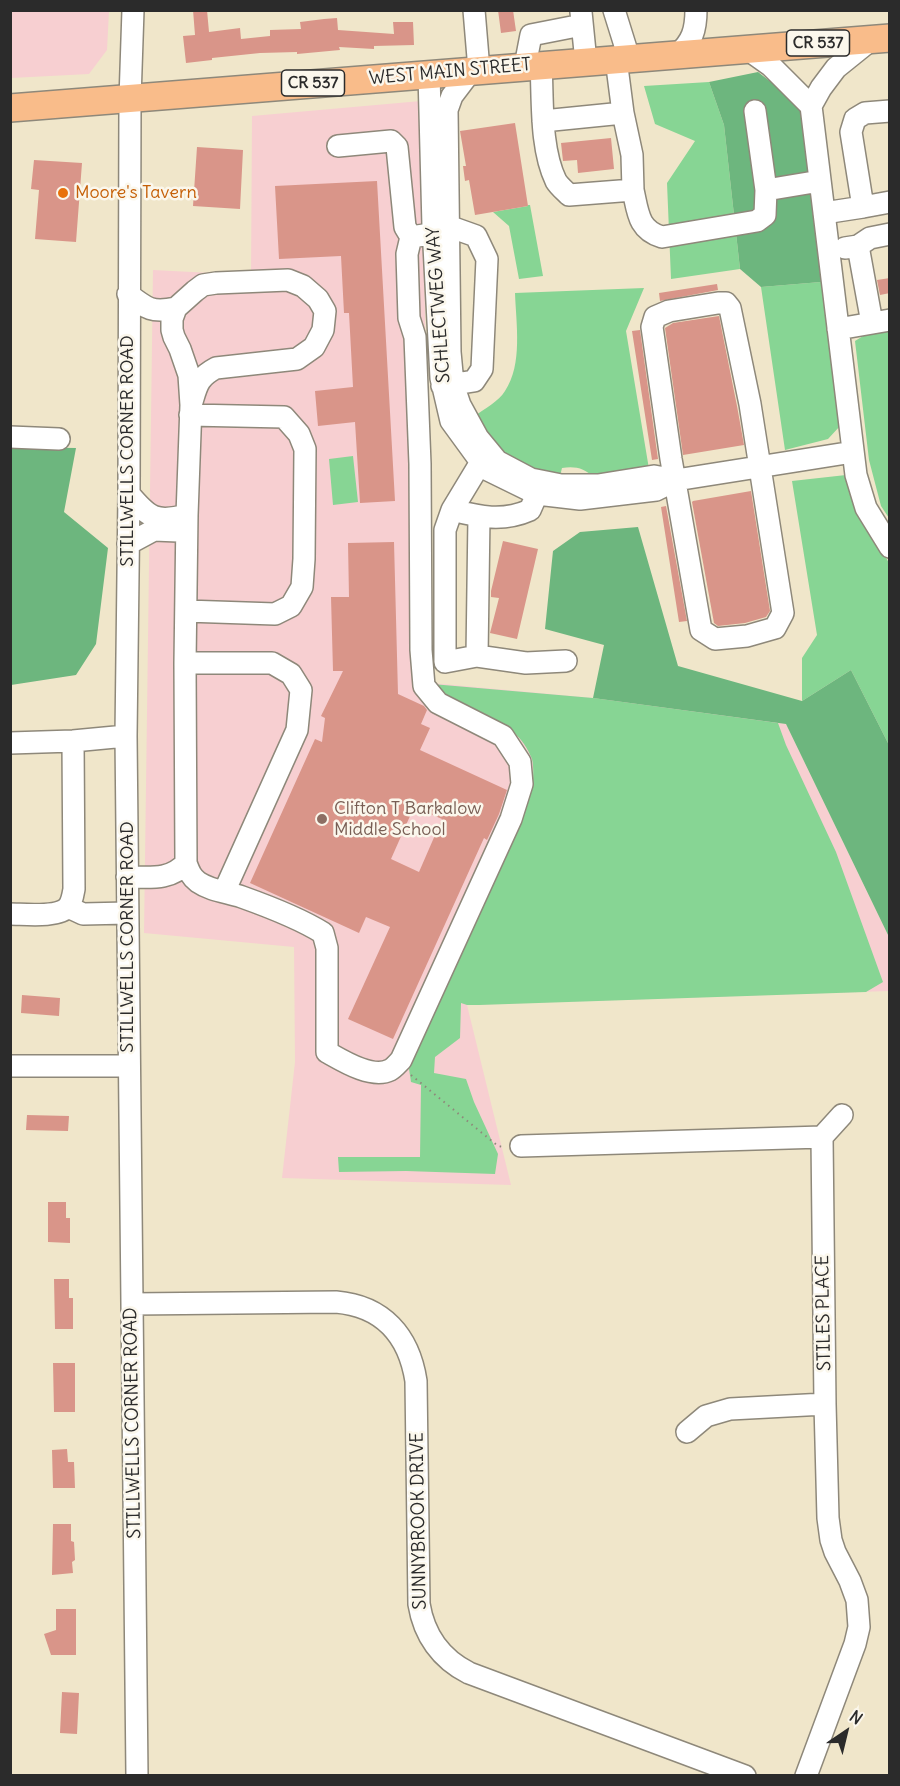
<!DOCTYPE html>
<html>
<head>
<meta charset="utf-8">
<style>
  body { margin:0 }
  #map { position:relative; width:900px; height:1786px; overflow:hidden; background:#f0e6ca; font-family:Delius,sans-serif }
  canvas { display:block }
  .frame { position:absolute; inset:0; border:12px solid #2b2b2b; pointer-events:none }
  .north { position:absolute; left:816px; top:1702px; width:60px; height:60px; -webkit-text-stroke:4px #fbf7ec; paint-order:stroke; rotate:35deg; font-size:16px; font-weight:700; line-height:24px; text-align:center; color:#2b2b2b }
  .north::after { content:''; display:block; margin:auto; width:21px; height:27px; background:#2b2b2b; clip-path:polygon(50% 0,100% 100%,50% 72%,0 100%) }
</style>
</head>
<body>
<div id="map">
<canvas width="900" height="1786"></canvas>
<div class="frame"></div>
<div class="north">N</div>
</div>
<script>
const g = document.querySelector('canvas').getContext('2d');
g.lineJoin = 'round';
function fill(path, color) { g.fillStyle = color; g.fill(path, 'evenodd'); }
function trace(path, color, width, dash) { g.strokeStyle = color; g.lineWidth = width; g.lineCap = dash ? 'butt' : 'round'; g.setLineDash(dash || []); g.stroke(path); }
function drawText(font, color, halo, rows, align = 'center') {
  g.font = font + ' Delius,sans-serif'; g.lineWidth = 5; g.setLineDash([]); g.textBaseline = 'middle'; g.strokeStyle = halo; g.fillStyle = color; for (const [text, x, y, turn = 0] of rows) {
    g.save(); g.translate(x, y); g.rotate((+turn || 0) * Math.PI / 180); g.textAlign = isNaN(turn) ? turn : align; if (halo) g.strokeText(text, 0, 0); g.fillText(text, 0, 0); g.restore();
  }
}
fill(new Path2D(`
  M11,10L109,11L107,50L89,74L11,78Z
  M421,101L432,683L593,698L786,724L889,937V991L467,1005L511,1185L282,1178L295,1062L294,947L144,933L153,270L251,275L252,116Z`), '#f7cfd1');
fill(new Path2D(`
  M709,82L724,125L740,269L671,279L667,183L695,141L655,124L644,86Z
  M528,205H530L543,276L519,279L509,226L493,212L528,206Z
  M821,282L840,426L828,439L785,450L761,287Z
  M644,288L626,331L649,469L594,478C585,468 575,466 562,468L559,480L514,462L487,437L475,416C484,409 499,401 505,391C523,364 516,324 515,293Z
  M889,330V518L881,506L869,460L855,341L868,333Z
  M353,456L358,502L333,505L329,459Z
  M846,475L852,498L889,563V745L851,670L802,701V658L817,635L792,481Z
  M432,684L593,698L778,723L786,745L836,852L883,982L866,992L479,1005H467L461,1003L460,1038L435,1057L434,1073L466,1079L474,1102L498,1154L495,1174L406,1171L339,1172L338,1157H420L421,1085L411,1082L409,1069L414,1052L533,787C533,778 534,767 532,759C516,715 463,711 432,684Z`), '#87d594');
fill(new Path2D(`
  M758,72L802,106L821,282L761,287L740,269L724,125L709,82Z
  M10,447L76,448L64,512L108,548L96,644L76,675L11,685Z
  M638,527L678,666L802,701L851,670L889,745V937L786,724L593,698L604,645L545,629L553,551L580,532Z`), '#6db67e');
fill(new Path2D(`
  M193,10H207L209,32L240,28L241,39L270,36V30L301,29L300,22L324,19L337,18L338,30L394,34L393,22H413L414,45L374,46V49L339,47L340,50L297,54V52L260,53L212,58V60L186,63L183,36L195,35Z
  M498,10H513L516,31L501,33Z
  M515,123L528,206L475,215L469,180L465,181L463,166H466L460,131Z
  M611,138L614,169L578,173L577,160L563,161L561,143Z
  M197,147L243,150L240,209L193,206Z
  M34,160L82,163L76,242L35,239L39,190L31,189Z
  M377,181L395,501L360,503L355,422L318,426L315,391L353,387L349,313H344L341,256L279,259L275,186Z
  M890,278V293L880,295L877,280Z
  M717,284L718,290L660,301L659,293Z
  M719,316L737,406L744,445L683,455L665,328L673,323Z
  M640,330L658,459L652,460L632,331Z
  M751,491L770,611L766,617L745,623L718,626L714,623L692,502L693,501Z
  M666,506L687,621L679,622L661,507Z
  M503,541L538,549L517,639L490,633L499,598L491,597V591Z
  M394,542L398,694L424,706L427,710L421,724L430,728L420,750L507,790L499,814L487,840L484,838L393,1039L348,1019L390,927L366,917L359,933L250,883L315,739L322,742L325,718L321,716L343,671H333L331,597H349L348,543ZM414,807L442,819L419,872L391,859Z
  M22,995L60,998L59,1016L21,1013Z
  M27,1115L69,1116L68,1131L26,1130Z
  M48,1202H66V1218H70V1243L48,1242Z
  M54,1279H69V1298H73V1329H55Z
  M53,1363H75V1412H54Z
  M67,1449L68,1462H74L75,1488H53L52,1450Z
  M53,1524H71V1541L74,1542L75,1560L72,1562L73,1573L52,1575Z
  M56,1609H76V1655H51L44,1634L56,1630Z
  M62,1692L79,1693L77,1734L60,1733Z`), '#d99589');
const minor = new Path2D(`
  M133,10L130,99L129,494L126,736L137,1776
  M474,10L479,70
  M614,10L629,58
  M581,12L586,62
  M747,49L771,66L811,106
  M678,54C692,42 696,30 696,10
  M541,65C543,101 540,148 556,181C559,186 565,191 569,195L633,190L632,155L623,113L616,59
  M525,66L531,35L582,25
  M429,74L433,227L441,378L451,421L486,469L537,494L580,499L656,490L676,480L654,476L598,485H561L531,479L497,461L478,438L460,405L453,384L450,352L447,110L452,96L471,71
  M811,106L856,475L866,508L890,547
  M811,106L821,88L836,68L872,39
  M755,111L766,190
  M543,121L623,113
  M338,146L391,141L397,147L405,227L411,237L424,235
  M633,190C638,212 638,230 662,237L757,221L765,215L766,190L820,181
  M863,207L890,202
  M824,213L863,207L851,132L855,119L865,113L890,111
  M437,227L448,226L476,236L487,259L482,369L474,381L442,386
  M858,246L872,323
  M845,248L858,246L870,238L890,234
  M128,294C147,309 152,313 176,308
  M718,303H726L730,308L750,404L783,613L775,628L747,636L715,639L701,630L671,459L652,327L655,317L669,311Z
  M838,329L890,320
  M10,437L59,439
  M490,454L481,462L452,510C480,517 503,522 530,510L537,494
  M676,480L853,452
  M129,494C149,518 156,523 187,515
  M452,510L445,530V662L477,656L526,663L566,661
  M128,544L154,530L178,531
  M186,611L275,614L291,606L302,587L304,559L305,449L299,434L284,417L190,415
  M477,656L479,516
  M185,663H272L291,674L301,690L297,730L224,892
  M10,743L73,741L126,736
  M186,863C189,871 191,877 198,882C211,891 228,892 242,897C270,907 299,918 323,933L327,948V1052C343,1061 372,1079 390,1070C394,1068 398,1063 401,1060L511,819L522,784L520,762L503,736L438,703L424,686L421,650L420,464L415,337L409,318L407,254L411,237
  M127,877C149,877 170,881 186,863L185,663L187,515L191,405L189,375L180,349L174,337L172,330V319L176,308L195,291L203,285L216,283L288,280L303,286L318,299L325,311L323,330L314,347L297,359L216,368C197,378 197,386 191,405
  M68,907L83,914L127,913
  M10,914C24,914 58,918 68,907C72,902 73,895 74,889L73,741
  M10,1066H129
  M822,1137L842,1115
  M521,1146L822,1137
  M132,1304L336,1302C383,1306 409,1336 416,1381L419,1604C424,1635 441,1659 469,1673L745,1776
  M687,1432L706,1416L730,1409L825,1404
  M806,1776L855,1644L859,1627L857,1600L850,1581L835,1552L831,1540L828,1518L825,1404L822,1137`);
const major = new Path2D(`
  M10,108L890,38`);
trace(minor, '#8e887a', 24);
trace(major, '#8e887a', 30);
trace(new Path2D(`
  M411,1075L498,1146L503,1147`), '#8e887a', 2, [1.5, 4.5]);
trace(minor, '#fff', 21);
trace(major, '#f9bc8a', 27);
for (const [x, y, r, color] of [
  [63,193,6,"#e8710a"],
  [322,819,6,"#8d6e63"]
]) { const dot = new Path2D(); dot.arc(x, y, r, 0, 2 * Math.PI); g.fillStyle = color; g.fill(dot); trace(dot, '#fbf7ec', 2); }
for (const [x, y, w] of [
  [818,43,63],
  [313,83,63]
]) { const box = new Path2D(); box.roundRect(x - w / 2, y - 13, w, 26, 4.5); g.fillStyle = '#fbf7ec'; g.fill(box); trace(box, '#2b2b2b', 1.5); }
drawText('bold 16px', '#2b2b2b', null, [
  ["CR 537",818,43],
  ["CR 537",313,83]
]);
drawText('18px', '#2b2b2b', '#fbf7ec', [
  ["WEST MAIN STREET",450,72,-5],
  ["SCHLECTWEG WAY",439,305,-94],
  ["STILLWELLS CORNER ROAD",128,451,-90],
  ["STILLWELLS CORNER ROAD",128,937,-90],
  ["STILES PLACE",824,1313,-91],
  ["STILLWELLS CORNER ROAD",133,1423,-91],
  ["SUNNYBROOK DRIVE",419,1521,-91]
]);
drawText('18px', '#c56008', '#fbf7ec', [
  ["Moore's Tavern",75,193]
], 'left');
drawText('18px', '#785e54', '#fbf7ec', [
  ["Clifton T Barkalow",334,809],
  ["Middle School",334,830]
], 'left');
</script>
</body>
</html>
